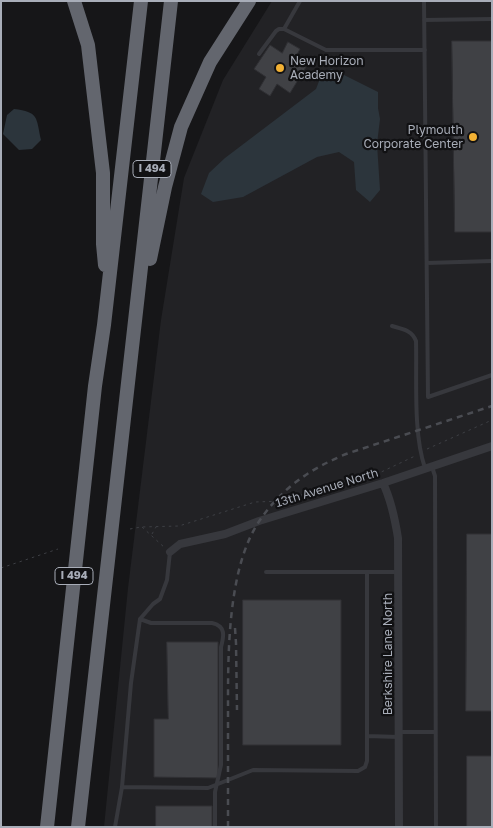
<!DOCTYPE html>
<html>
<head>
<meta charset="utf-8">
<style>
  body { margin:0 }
  #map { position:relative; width:493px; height:828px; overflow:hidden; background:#161618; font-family:"Golos Text",sans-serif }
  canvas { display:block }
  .frame { position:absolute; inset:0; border:2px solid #a8adb8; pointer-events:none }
</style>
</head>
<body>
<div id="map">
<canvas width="493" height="828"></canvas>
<div class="frame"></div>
</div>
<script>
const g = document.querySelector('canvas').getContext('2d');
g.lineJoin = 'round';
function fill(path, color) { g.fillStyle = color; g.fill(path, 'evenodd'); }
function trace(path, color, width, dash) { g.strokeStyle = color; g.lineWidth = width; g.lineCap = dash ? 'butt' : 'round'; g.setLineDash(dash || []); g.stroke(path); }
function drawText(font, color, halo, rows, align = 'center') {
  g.font = font + ' "Golos Text",sans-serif'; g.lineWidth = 4.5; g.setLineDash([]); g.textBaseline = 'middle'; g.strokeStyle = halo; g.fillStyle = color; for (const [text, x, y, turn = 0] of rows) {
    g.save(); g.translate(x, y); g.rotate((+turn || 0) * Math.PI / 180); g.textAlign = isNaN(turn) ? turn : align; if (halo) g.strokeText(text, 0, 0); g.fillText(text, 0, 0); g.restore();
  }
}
fill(new Path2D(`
  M272,1H492V827H104L128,588L161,320L184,178L223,80Z`), '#222225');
fill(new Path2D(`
  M332,69L378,92V108L380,119L377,144L380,190L370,202L356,190L354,162L339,152L317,157L243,197L213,202L201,194L209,173L225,158L316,89L323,71Z
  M14,109C39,112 36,117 41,140L32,149L19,150L3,134L7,115Z`), '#2c353c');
const building = new Path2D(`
  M452,41H492V232H455Z
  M288,42L300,49L294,60L306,67L290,93L277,84L270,96L259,89L266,77L254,69L270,45L282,53Z
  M467,534H492V711H466Z
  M243,600H341V745H243Z
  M167,642H218V778L154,777V719H168Z
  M467,756H492V827H467Z
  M156,806H212V827H156Z`);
fill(building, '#404145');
trace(building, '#303034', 1);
trace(new Path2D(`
  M427,449L492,420
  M142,527L165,548
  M130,529L141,527L179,526L255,502L283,501L332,485L377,474L415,456
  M152,534L156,527
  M1,568L58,549`), '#3d3f44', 1, [2.5, 4]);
trace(new Path2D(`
  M300,1L284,29L326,50H425
  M424,1L428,397L492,375
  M424,20L492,19
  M259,54L276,31L279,29H284
  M427,263L492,261
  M392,326C402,329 412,330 416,341C417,379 413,434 425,468
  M432,467L435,476L436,827
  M266,572H399
  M140,619L151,623H212C226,626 224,636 221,647V765L215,792V827
  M399,732H435
  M367,736L399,737
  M122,787L131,683L140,619L153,604L160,599L167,580L170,552
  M115,827L122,787L208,788L253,770L358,771L365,767L367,761V572`), '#37383d', 4);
trace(new Path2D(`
  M383,483C391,500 395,519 398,538L399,827
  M170,552L180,544L225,534L259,521L383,483L492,446`), '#37383d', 8);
trace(new Path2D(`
  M74,1L88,45L103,173V244L105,265
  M150,259L165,187L181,127L210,62L249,1
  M47,827L95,386L104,325L141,1
  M78,827L171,1`), '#63666e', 14);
trace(new Path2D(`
  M235,628L236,643L237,710
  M228,827C228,786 228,746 228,705C228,651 228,566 260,520C282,488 310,469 346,454L492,406`), '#4a4c52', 2.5, [6, 5]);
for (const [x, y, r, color] of [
  [280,68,5,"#f2b134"],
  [473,137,5,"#f2b134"]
]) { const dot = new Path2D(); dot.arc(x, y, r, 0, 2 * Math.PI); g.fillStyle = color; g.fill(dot); trace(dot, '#111113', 2); }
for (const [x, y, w] of [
  [152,169,38],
  [74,576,38]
]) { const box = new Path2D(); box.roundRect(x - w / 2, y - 8.5, w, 17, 4); g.fillStyle = '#111113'; g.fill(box); trace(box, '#a8adb8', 1); }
drawText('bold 11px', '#a8adb8', null, [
  ["I 494",152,169],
  ["I 494",74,576]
]);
drawText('12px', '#a8adb8', '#111113', [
  ["New Horizon",290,61],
  ["Academy",290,75],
  ["Plymouth",463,130,"right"],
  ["Corporate Center",463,144,"right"]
], 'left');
drawText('12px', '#a8adb8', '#111113', [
  ["13th Avenue North",327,488,-17],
  ["Berkshire Lane North",388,654,-90]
]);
</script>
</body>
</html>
